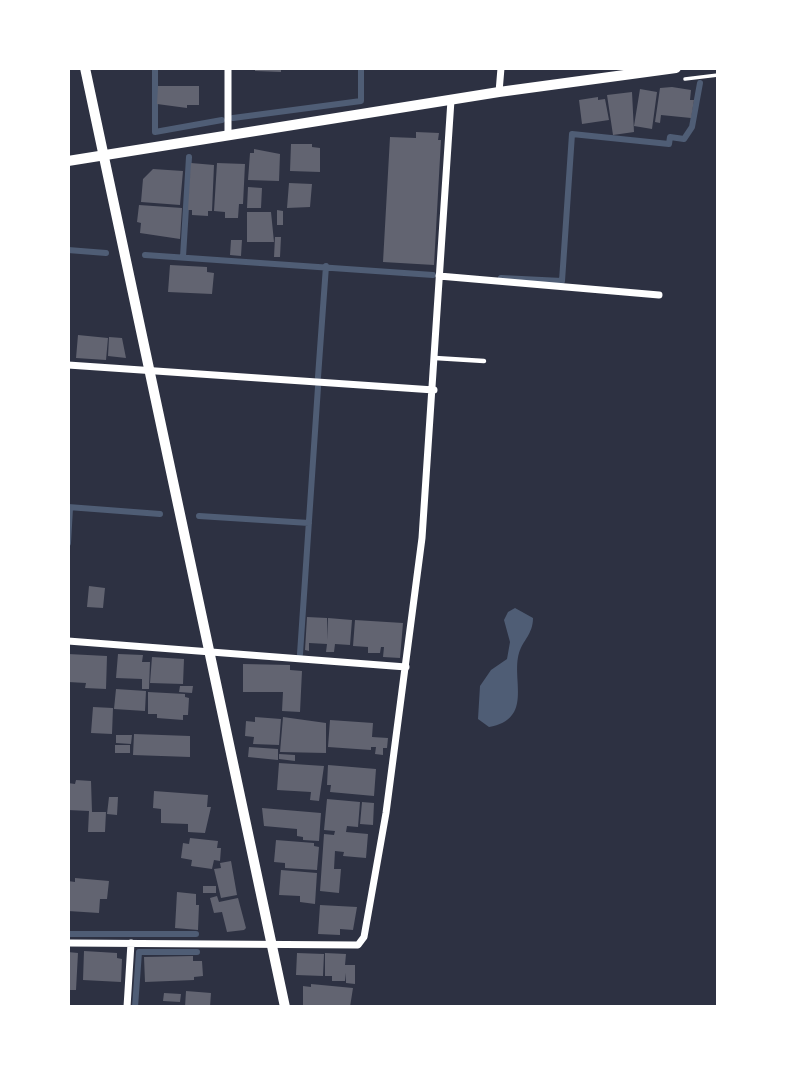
<!DOCTYPE html>
<html>
<head>
<meta charset="utf-8">
<style>
  body { margin:0 }
  #map { position:relative; width:786px; height:1075px; overflow:hidden; background:#2d3142; font-family:"Space Grotesk",sans-serif }
  canvas { display:block }
  .frame { position:absolute; inset:0; border:70px solid #fff; pointer-events:none }
</style>
</head>
<body>
<div id="map">
<canvas width="786" height="1075"></canvas>
<div class="frame"></div>
</div>
<script>
const g = document.querySelector('canvas').getContext('2d');
g.lineJoin = 'round';
function fill(path, color) { g.fillStyle = color; g.fill(path, 'evenodd'); }
function trace(path, color, width, dash) { g.strokeStyle = color; g.lineWidth = width; g.lineCap = dash ? 'butt' : 'round'; g.setLineDash(dash || []); g.stroke(path); }
fill(new Path2D(`
  M515,608L533,618C533,634 523,640 519,653C511,680 534,719 489,727L478,719L480,686L491,670L507,659L510,642L504,620L508,612Z`), '#4f5d75');
trace(new Path2D(`
  M155,68V132L222,120
  M233,118L361,101V68
  M68,250L106,253
  M145,255L433,275
  M183,257L189,157
  M501,278L562,281L572,134L669,144L670,137L684,139L692,127L700,83
  M318,377L326,266
  M68,507L160,514
  M199,516L309,523
  M68,543L70,508
  M300,654L318,387
  M68,934H196
  M135,1007L139,952H197`), '#4f5d75', 6);
fill(new Path2D(`
  M255,68H281V72L255,71Z
  M158,86H199V105H187V108L157,104Z
  M672,87L691,90L690,100H694L691,118L661,115L660,123L655,122L660,88Z
  M640,89L657,92L652,129L634,126Z
  M632,92L634,132L613,135L607,95Z
  M598,97V100L605,99L609,120L582,124L579,100Z
  M416,132L439,133L438,140H441L434,265L383,262L390,137L416,138Z
  M291,144H312V147L320,148V172L290,171Z
  M254,149L280,154L279,181L248,180L250,153H254Z
  M191,163L214,165L212,211H208V216L192,215V210H188Z
  M217,163L245,164L243,204H239L238,218H225V212L214,211Z
  M153,169L183,171L180,205L141,202L143,179Z
  M289,183L312,184L310,207L287,208Z
  M248,187L262,188L261,208H247Z
  M139,205L182,208L180,239L140,233L141,223L137,222Z
  M277,210L283,211V225H277Z
  M247,212H271L274,242H247Z
  M275,237H281L280,257H274Z
  M231,240H242L241,256L230,255Z
  M170,265L207,267V272L214,273L212,294L168,292Z
  M78,335L108,338L106,360L76,358Z
  M109,337L122,338L126,358L108,356Z
  M89,586L105,588L103,608L87,607Z
  M307,617L327,618V640L328,618L352,620L350,645L335,644L334,652H326L327,644L309,643V651L305,650Z
  M355,620L403,623L400,658L383,657L384,647H381L380,653H368V647L353,646Z
  M68,654L107,656L106,689L85,688L86,683L68,682Z
  M118,654L143,655L142,662H150L149,689H142V679L116,678Z
  M152,657L184,659L183,684L150,683Z
  M243,664L290,665V670L302,671L300,712L282,711L283,692H243Z
  M180,686H193L192,693L179,692Z
  M116,689L146,691L145,711L114,709Z
  M148,692L185,694V697L189,698L188,715H183V720L157,718V714H148Z
  M93,707L113,708L112,734L91,733Z
  M255,717L281,719L279,745L253,744L254,737L245,736L246,721L255,722Z
  M283,717L326,723V753L280,752Z
  M330,720L373,723L372,737L388,738L387,748H383V755L375,754L376,747H371V750L328,747Z
  M134,734L190,736V757L133,755Z
  M116,735H132L131,744L116,743Z
  M115,745H130V753H115Z
  M249,747L278,749V760L248,757Z
  M279,754L295,755V761L279,759Z
  M279,763L324,766L319,801L310,800L311,792L277,790Z
  M328,765L376,769L374,796L330,792L331,785H327Z
  M76,780L91,781L92,812H106L105,832H88L89,811L68,810V783L75,784Z
  M154,791L208,795L207,807H211L205,833L188,832V824L161,823V809L153,808Z
  M109,797H118L117,815L107,814Z
  M327,799L360,802L358,827L347,826L346,832L368,834L366,858L343,856L344,852L335,851L334,869H341L339,893L320,891L324,834L334,835L335,831L324,830Z
  M362,802L374,803L373,825L360,824Z
  M262,808L321,813L319,841L303,840V837L297,836V829L264,826Z
  M190,838L218,841L217,848H221L220,861L214,860L212,869L191,866L192,860L181,858L183,843L189,844Z
  M276,840L314,843V846L319,847L317,870L285,868V863L274,862Z
  M231,861L237,895L221,898L214,869L221,868L220,863Z
  M281,870L317,873L315,904L300,902V896L279,895Z
  M75,878L109,881L107,899H100L99,913L68,911V881L75,882Z
  M203,886H216V893H203Z
  M177,892L196,894V905H199L198,930L175,928Z
  M217,896L219,902L238,898L246,928L244,930L227,932L222,912L214,913L210,898Z
  M320,905L357,907L353,930L340,929V935L318,934Z
  M84,951L117,953V958L122,959L121,982L83,980Z
  M68,952L78,953L76,990H68Z
  M297,953L324,954L323,976L296,975Z
  M325,953L346,954L345,965H355V984L346,983V973L345,981H332V976H325Z
  M193,956V961H202L203,976L194,977V980L145,982L144,957Z
  M311,984L353,988L350,1007H303V986L311,987Z
  M186,991L211,993L210,1007H185Z
  M164,993L181,994L180,1002L163,1001Z`), '#626471');
trace(new Path2D(`
  M685,79L718,75`), '#fff', 3.5);
trace(new Path2D(`
  M435,358L484,361`), '#fff', 4.5);
trace(new Path2D(`
  M499,92L501,68
  M228,136V68
  M439,276L659,295
  M68,365L434,390
  M68,641L406,667
  M68,943L358,945L364,937L386,813L422,538L451,100
  M127,1007L131,943`), '#fff', 7);
trace(new Path2D(`
  M85,68L285,1007`), '#fff', 10);
trace(new Path2D(`
  M68,161L499,92L676,68`), '#fff', 10);
</script>
</body>
</html>
